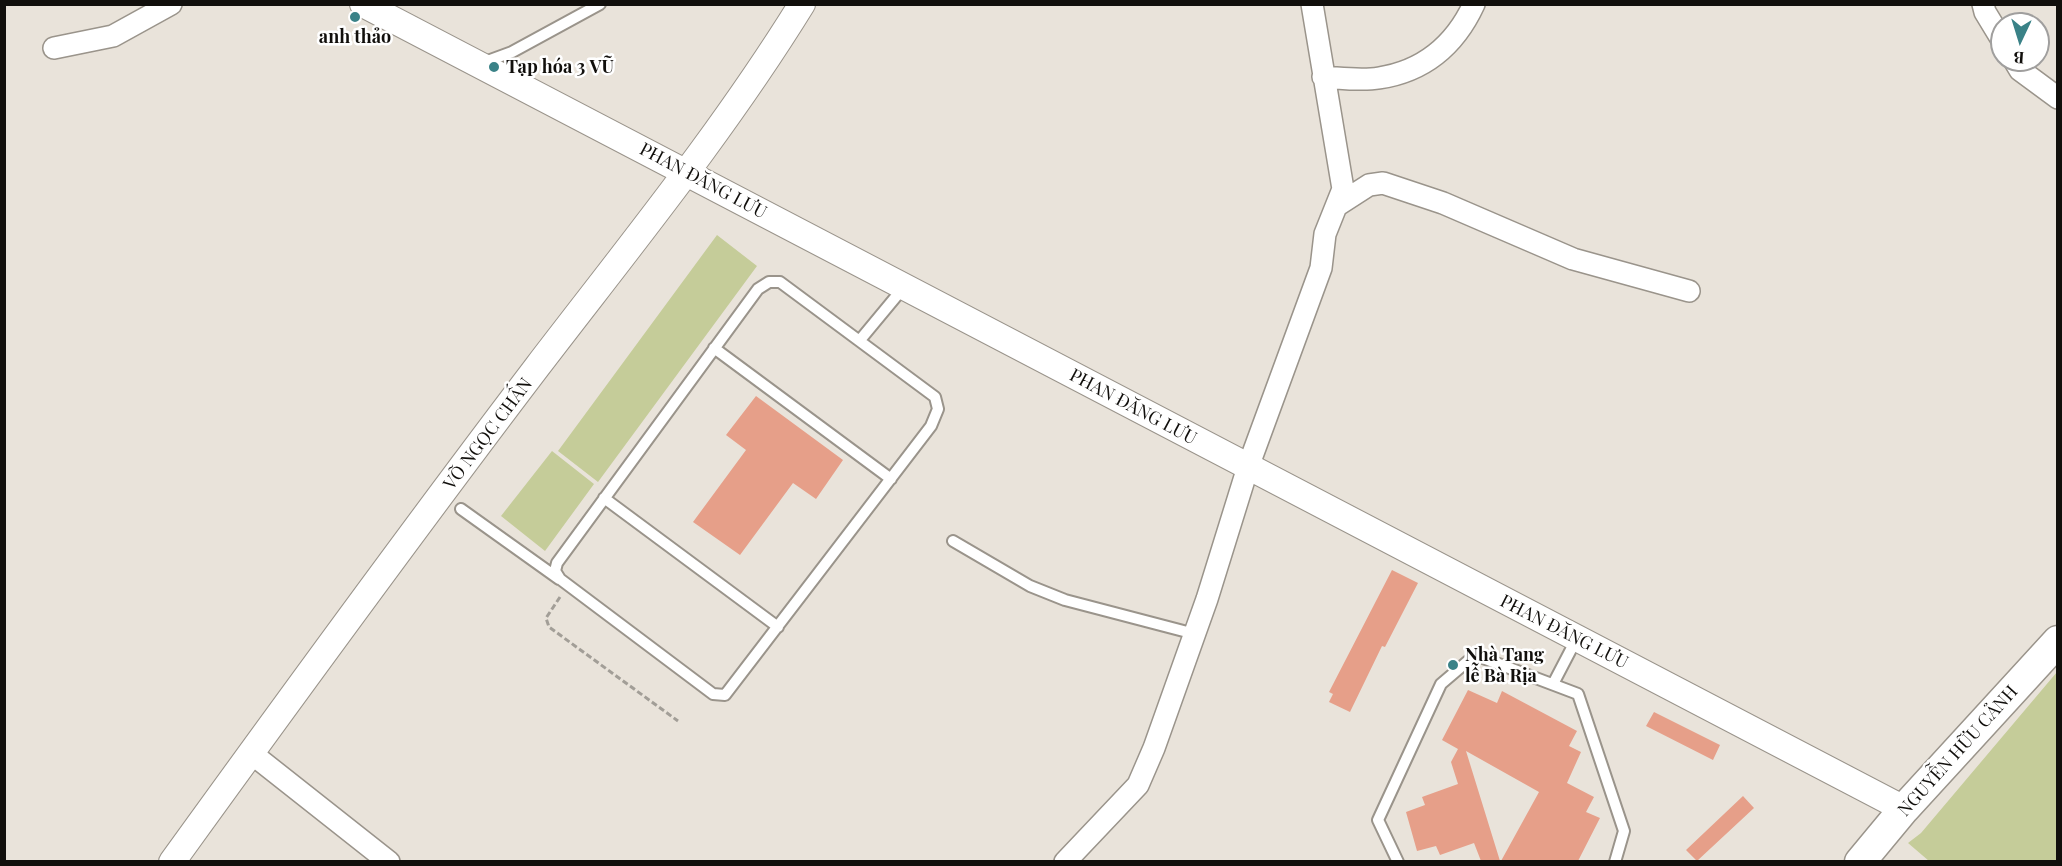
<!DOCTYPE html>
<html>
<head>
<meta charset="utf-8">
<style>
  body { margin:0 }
  #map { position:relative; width:2062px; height:866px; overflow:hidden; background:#e9e3da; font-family:"Playfair Display",serif }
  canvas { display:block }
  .frame { position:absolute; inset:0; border:6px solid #110f0c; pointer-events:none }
  .north { position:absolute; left:1990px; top:12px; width:60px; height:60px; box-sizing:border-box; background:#fff; border:2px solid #a09f9e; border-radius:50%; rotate:184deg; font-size:16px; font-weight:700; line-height:24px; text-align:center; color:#110f0c }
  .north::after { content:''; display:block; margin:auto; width:21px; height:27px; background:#3a8287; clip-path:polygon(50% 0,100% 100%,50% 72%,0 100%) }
</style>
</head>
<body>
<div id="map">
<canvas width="2062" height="866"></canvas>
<div class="frame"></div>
<div class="north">B</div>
</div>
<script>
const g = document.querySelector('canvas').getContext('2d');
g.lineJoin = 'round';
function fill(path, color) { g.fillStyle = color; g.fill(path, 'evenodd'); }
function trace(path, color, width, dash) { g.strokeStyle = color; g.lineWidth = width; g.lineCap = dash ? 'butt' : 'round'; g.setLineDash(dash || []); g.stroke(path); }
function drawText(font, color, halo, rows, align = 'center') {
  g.font = font + ' "Playfair Display",serif'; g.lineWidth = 5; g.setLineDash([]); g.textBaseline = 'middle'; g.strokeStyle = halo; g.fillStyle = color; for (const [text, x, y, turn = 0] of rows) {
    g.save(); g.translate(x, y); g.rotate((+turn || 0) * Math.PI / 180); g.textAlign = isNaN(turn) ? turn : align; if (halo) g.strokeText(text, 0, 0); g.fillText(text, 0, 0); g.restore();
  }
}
fill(new Path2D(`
  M717,235L757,266L598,482L558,451Z
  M552,451L594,484L545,551L501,516Z
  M2057,672V861H1929L1908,843L1921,833Z`), '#c5cc99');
fill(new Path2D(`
  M756,396L843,460L816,499L793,483L740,555L693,522L746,450L726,435Z
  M1392,570L1418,583L1385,647L1382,646L1350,712L1329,702L1333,694L1329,692Z
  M1468,690L1497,703L1502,691L1577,731L1569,746L1581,752L1567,783L1594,797L1586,812L1600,818L1578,861H1501L1539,792L1466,751L1500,861H1481L1474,843L1440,855L1436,846L1417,851L1406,812L1425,805L1422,797L1458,784L1451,762L1458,749L1442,740Z
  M1654,712L1720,745L1713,760L1646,726Z
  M1743,796L1754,808L1697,861L1686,850Z`), '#e69f89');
const service = new Path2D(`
  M482,63L512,52L600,4
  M769,282H780L935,397L938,409L931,426L725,695L713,694L560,579L555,571L557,563L758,289Z
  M860,340L904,287
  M714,348L891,479
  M604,498L778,627
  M461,509L559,579
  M953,541L1030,586L1065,600L1195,634
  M1553,684L1577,638
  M1398,862L1378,820L1441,684L1475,655L1578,694L1624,831L1615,862`);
const minor = new Path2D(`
  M1983,4L1985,12L2002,40
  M54,48L113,36L171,4
  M2014,60L2020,70L2058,98
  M1323,77C1341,78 1361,81 1379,78C1425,71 1455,45 1474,4
  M1338,205L1369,185L1383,183L1443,203L1573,259L1689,291
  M251,753L389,862
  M1065,862L1138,785L1154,748L1207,599L1248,467L1321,268L1325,234L1343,189L1312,4`);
const tertiary = new Path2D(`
  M363,4L1904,809
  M172,862C292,696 413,530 537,367C628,248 723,132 802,4`);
const secondary = new Path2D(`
  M1860,862L1904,809L2058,641`);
trace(service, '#9a948b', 14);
trace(minor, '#9a948b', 24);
trace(tertiary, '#9a948b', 28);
trace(secondary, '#9a948b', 33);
trace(new Path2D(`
  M560,597L546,618L549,627L678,721`), '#a29e97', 3, [6, 3]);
trace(service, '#fff', 10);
trace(minor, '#fff', 21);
trace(tertiary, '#fff', 26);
trace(secondary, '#fff', 30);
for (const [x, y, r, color] of [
  [355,17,6,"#3a8287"],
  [494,67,6,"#3a8287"],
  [1453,665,6,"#3a8287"]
]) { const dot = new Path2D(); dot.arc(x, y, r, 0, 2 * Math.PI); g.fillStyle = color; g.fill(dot); trace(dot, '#fff', 2); }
drawText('bold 18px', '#110f0c', '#fff', [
  ["anh thảo",355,37,"center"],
  ["Tạp hóa 3 VŨ",506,67],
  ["Nhà Tang",1465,655],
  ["lễ Bà Rịa",1465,676]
], 'left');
drawText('18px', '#110f0c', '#fff', [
  ["PHAN ĐĂNG LƯU",703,181,28],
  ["PHAN ĐĂNG LƯU",1133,407,28],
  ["VÕ NGỌC CHẤN",488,434,-53],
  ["PHAN ĐĂNG LƯU",1564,632,27],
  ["NGUYỄN HỮU CẢNH",1958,751,-48]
]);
</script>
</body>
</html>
